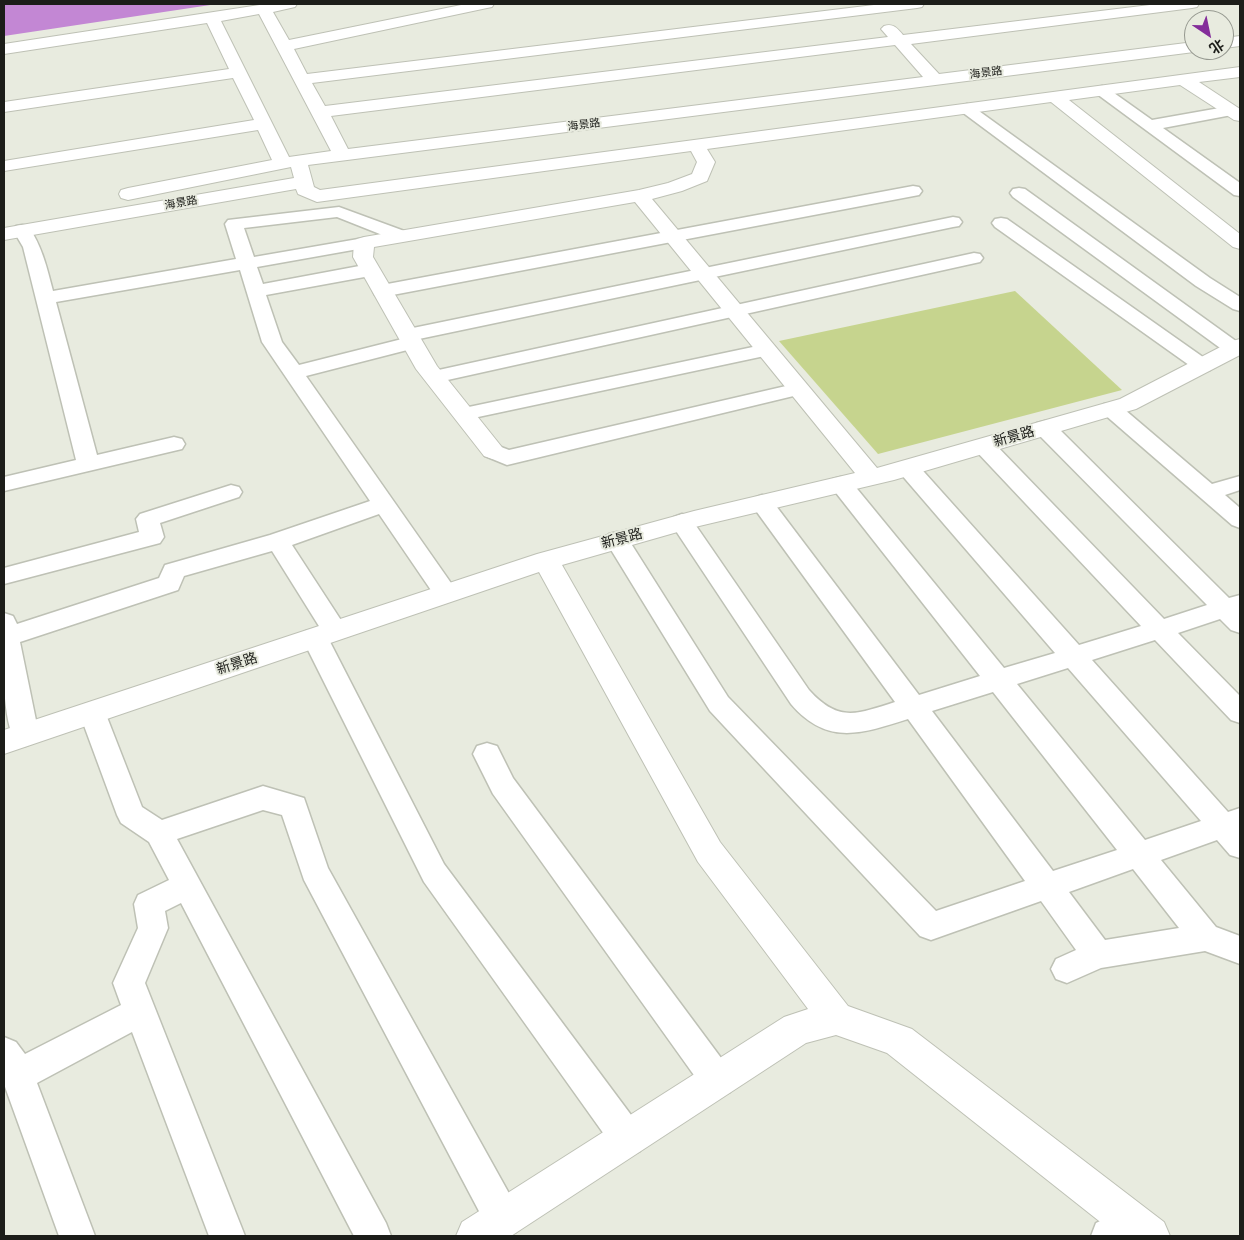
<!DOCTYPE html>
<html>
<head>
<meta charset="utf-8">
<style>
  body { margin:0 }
  #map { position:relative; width:1244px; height:1240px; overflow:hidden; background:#e8ebdf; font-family:"Noto Sans","Noto Sans SC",sans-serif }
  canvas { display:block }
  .frame { position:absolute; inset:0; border:5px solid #1c1d19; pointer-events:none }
  .north { position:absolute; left:1184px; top:10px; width:50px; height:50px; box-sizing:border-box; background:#e8ebdf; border:1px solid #969990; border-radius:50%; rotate:146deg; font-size:14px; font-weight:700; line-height:20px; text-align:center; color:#1c1d19 }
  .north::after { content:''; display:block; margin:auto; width:18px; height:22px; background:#842d9a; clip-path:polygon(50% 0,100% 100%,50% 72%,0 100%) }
</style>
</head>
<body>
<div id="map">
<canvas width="1244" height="1240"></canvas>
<div class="frame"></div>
<div class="north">北</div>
</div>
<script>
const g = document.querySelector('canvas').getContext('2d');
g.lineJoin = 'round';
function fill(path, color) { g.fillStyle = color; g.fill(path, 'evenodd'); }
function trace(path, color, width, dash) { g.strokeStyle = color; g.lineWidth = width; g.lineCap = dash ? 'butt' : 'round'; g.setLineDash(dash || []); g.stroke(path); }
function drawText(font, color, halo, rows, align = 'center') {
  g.font = font + ' "Noto Sans","Noto Sans SC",sans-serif'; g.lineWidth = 4; g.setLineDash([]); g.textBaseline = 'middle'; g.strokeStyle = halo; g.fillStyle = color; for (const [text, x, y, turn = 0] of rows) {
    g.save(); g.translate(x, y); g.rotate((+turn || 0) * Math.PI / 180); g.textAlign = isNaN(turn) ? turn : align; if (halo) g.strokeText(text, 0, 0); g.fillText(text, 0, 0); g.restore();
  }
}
fill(new Path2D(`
  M1015,291L1122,390L878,454L779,341Z`), '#c6d48e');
fill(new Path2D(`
  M4,4H217L4,36Z`), '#c387d4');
const lane = new Path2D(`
  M1102,86L1107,88L1152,120L1231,106L1237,108L1239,111L1237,114L1163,128L1240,183V196L1234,195L1097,94L1094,91L1097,88Z
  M967,104L972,106L1210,278L1240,297V311L1233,309L1196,286L962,112L959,109L962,106Z
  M913,186L919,187L922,191L919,195L382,297L375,295L373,291L375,287L382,285Z
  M1019,188L1025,189L1240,344V353L1234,355L1227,353L1013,197L1010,193L1013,189Z
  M339,207L407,232L410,236L407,240L401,241L395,240L337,217L244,228L254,257L364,238L370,239L373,243L370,247L364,248L257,267L263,284L370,264L377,266L379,270L377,274L370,276L266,295L282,342L299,365L402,339L398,335L401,331L408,329L953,217L959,218L962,222L959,226L953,227L419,339L422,343L419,347L306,376L458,593L455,599L446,602L437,599L379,514L292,545L348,631L344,637L335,640L328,638L444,864L640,1127L645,1139L640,1151L628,1156L616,1151L424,882L302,638L306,631L315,629L322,631L272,551L184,576L178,590L20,642L39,735L35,742L25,746L15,742C0,710 4,650 4,613L13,616L17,624L159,578L165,565L270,535L370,501L262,342L240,270L56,302L97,455L174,437L182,439L185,444L182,449L4,491V477L76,460L23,247L13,230L16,226L22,225L28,226C42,246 47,268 53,291L236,259L225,224L228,220Z
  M1001,218L1007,219L1210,362L1213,366L1210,370L1203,372L1196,370L995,227L992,223L995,219Z
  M974,253L980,254L983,258L980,262L434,383L427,381L424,377L427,373L434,371Z
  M767,344L774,346L777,350L774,354L464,420L457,419L453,414L457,409L464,408Z
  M799,383L806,385L809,389L806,393L507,465L485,456L482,451L485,446L493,444L509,450Z
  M1111,403L1118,404L1212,484L1240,476V490L1225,495L1240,508V528L1232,525L1104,414L1100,409L1104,404Z
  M1045,421L1053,423L1229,598L1240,595V633L1231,630L1220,619L1178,633L1240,696V723L1231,720L1155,640L1092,660L1228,812L1240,808V858L1230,855L1217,840L1161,860L1216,927L1240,936V964L1205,951L1101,968L1067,983L1056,979L1051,969L1056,959L1076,950L1041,901L931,940L920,936L710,711L605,540L609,534L617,532L625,534L728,697L936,911L1025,881L908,719C861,734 827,746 791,704L670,522L674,517L682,514L690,517L809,690C839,723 857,714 895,702L754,508L751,503L754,498L762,495L770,498L919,695L980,676L833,489L830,484L833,479L841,477L849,479L1004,668L1055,653L900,473L897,468L900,463L908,461L916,463L1079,645L1141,626L976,451L973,446L976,441L984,439L992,441L1164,619L1207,605L1037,433L1034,428L1037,423ZM1068,668L1201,821L1145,840L1017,684ZM993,692L1117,850L1053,871L932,711ZM1133,869L1179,928L1105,940L1069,892Z
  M231,485L239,487L242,492L239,497L160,523L164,537L160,543L4,584V568L139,532L136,519L140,514Z
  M92,702L101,705L105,712L142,807L162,820L263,786L304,798L328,868L516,1206L521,1219L516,1232L505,1236L490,1232L304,880L282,815L263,810L177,839L386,1223L391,1236H354L181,903L165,911L168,928L145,983L245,1236H209L132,1032L37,1083L95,1236H59L4,1084V1037L16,1042L25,1054L121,1005L113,983L138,928L134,904L138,895L169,880L149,842L121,823L117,815L79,712L83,705Z
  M487,743L497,746L513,778L730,1070L735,1081L730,1092L718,1097L706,1092L493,794L473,754L477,746Z
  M1133,1205L1146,1210L1151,1223L1146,1236H1091L1096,1223Z`);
const street = new Path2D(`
  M266,4H297L295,7L273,12L289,40L466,4H494L492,7L487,8L294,49L307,74L882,4H924L922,7L917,8L312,83L325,106L888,37L881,29L884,26C893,23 897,28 903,35L1158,4H1199L1197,7L1192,8L911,44L939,74L1194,42V50H1200L1194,52L308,165L314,187L320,190L1240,67V77L1199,82L1240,109V121L1234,120L1180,85L1069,100L1240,234V249L1233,247L1051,102L707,149L715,162L707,181L682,191L652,199L877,468L1120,399L1232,341L1240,339V355L1136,409L894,480L695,527L562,565L720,842L848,1006L912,1029L1164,1222L1170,1236H1118L887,1053L836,1035L806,1043L511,1236H456L462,1222L784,1017L808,1009L698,862L539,572L4,754V730L537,554L694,511L855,473L635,202L374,247L373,257L437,366L505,451L502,456L493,459L484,456L416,369L353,257L354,243L357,239L364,237L639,190L668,183L692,174L697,162L691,151L317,202L298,194L296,189L4,240V228L294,178L291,167L128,200L121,198L119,194L121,190L128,188L272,160L258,130L4,171V161L254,120L233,78L4,112V102L229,69L207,23L4,54V44ZM259,14L331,151L289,157L221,21ZM895,45L923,77L348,149L331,116Z
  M1240,36V46L1224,48V38Z`);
trace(lane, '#bec1b5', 3);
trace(street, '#bec1b5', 2);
fill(lane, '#fff');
fill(street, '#fff');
drawText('11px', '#1c1d19', '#e8ebdf', [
  ["海景路",986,73,-7],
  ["海景路",584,125,-7],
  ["海景路",181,203,-10]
]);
drawText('14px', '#1c1d19', '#e8ebdf', [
  ["新景路",1014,437,-16],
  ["新景路",622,539,-15],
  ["新景路",237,664,-18]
]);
</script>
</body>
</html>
